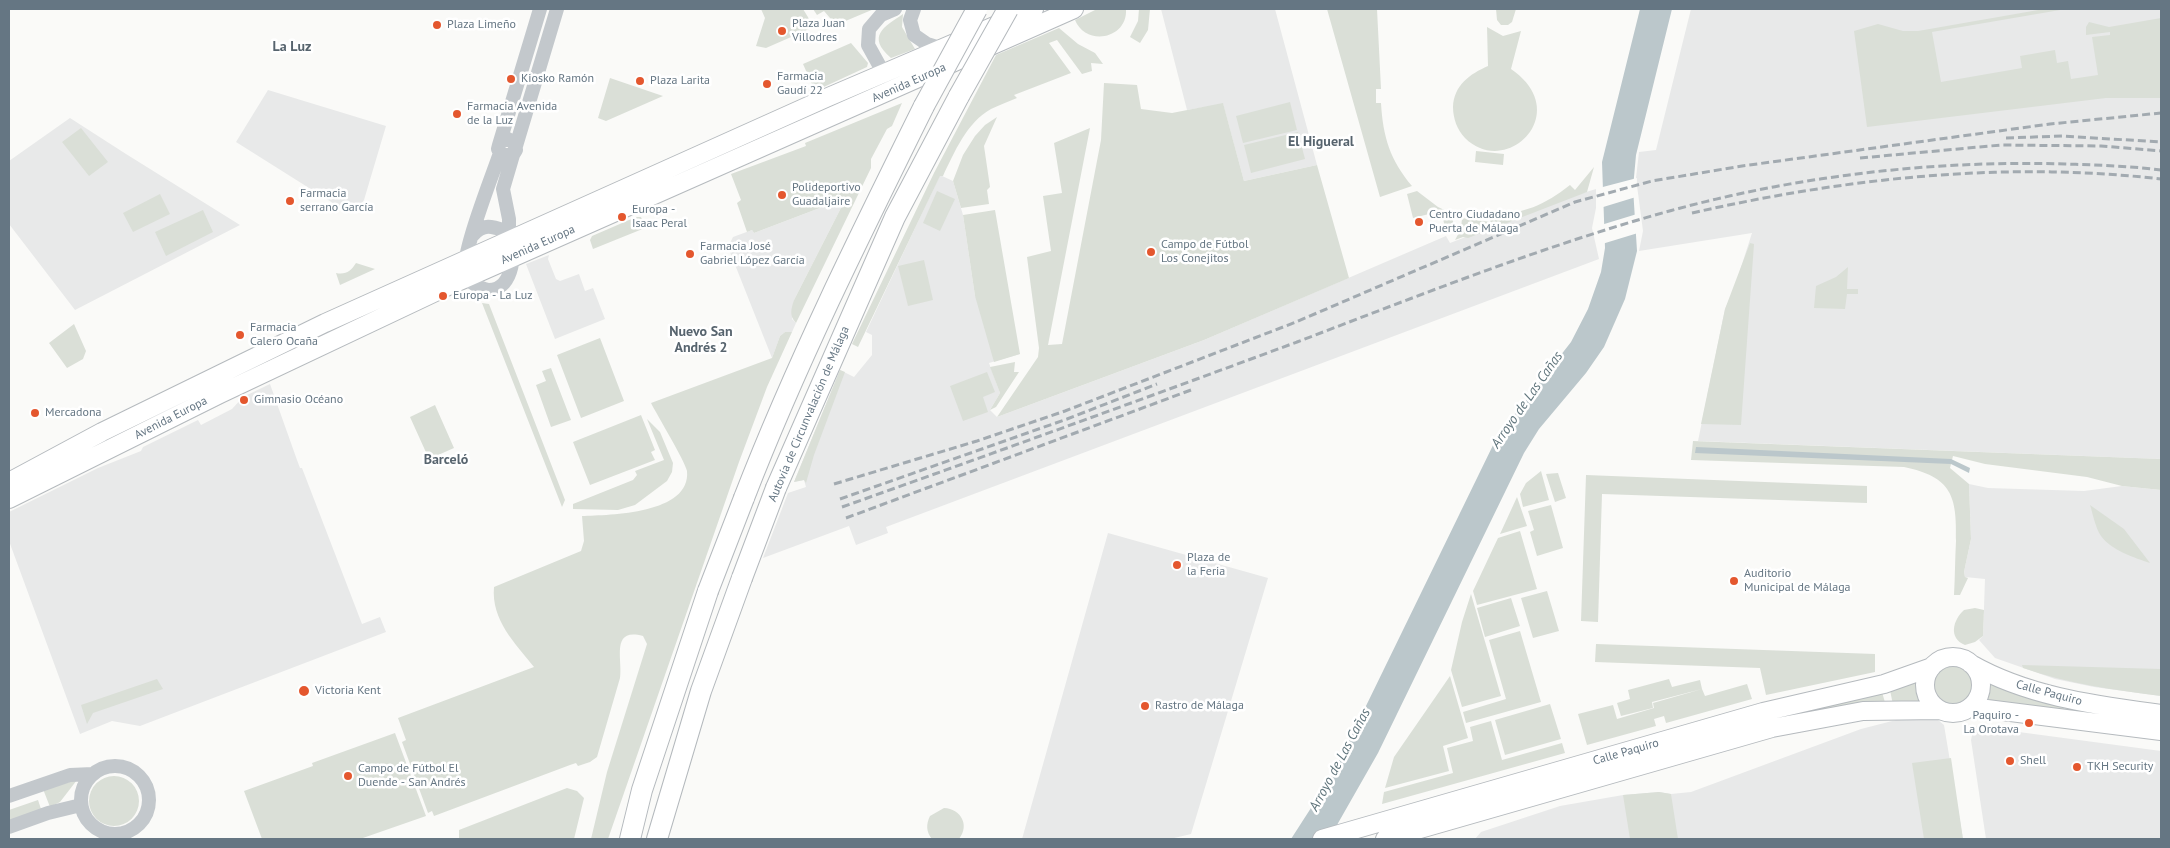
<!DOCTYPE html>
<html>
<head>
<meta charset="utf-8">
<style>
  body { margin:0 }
  #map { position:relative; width:2170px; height:848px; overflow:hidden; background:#fafaf8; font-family:"PT Sans",sans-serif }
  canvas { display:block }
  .frame { position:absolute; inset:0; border:10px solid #657683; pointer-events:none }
</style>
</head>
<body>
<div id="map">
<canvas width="2170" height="848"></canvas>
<div class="frame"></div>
</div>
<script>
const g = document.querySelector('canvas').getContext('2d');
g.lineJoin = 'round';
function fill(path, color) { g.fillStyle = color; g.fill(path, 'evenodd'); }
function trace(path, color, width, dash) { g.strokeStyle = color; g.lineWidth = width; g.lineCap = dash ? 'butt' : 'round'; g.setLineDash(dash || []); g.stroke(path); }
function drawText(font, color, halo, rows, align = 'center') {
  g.font = font + ' "PT Sans",sans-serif'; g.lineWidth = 5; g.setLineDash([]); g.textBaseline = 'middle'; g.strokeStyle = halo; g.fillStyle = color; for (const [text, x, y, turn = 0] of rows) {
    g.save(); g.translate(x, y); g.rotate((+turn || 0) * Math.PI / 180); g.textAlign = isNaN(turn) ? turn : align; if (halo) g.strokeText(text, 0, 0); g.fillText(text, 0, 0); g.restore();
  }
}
fill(new Path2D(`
  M1161,9H1275L1317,165L1244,181L1223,104L1187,110Z
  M1691,9H2161V459L1698,441L1725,309L1734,289L1752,233L1639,251L1643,231L1636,178L1639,152L1656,150Z
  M268,90L386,126L364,200L358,208L344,210L236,142Z
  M70,118L126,154L240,225L75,310L9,224V161Z
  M940,175L953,181L963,215L975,296L1020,354L989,363L1000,393L990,410L997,417L1204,340L1446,236L1450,243L1573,196L1596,189V208L1592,228L1599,259L886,527L888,533L856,545L849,526L763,558L788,493L806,487L804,480L794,482L840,370L854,377L872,355V335L866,332Z
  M846,198L794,300L792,319L796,323L792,332H785L780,336L772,358L728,247L733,237L752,230L754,233Z
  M549,255L548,259L556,279L560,281L579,274L585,291L593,288L605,319L555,339L526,264Z
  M270,384L297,460L300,468H302L362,624L380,617L386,632L140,726L112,721L80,734L9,541V512L98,468L141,451L143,447L198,420L201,425L232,409L243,397Z
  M1969,484L1988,488L2084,491L2122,486L2161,490V696L2094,687L2055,679L1995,658L1979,640L1983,636L1985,579L1965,577L1964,572L1971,539Z
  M1108,533L1268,578L1191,834L1170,839H1022Z
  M1900,719H1937L1944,725L1963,839H1475L1481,832L1560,806L1623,795L1659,792L1671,794L1691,792L1861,729Z
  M1974,726L2161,751V839H1986L1971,740Z`), '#e8e9e9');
fill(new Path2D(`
  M761,9H803L814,27L766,48L756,46L765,18Z
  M813,9H874L836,25L824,11L817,15Z
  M1097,9H1126C1128,39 1086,47 1075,20Z
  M1139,9H1150L1148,30L1140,43L1130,37L1138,21Z
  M1327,9H1377L1381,89H1376V103H1381C1383,137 1390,160 1412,186L1380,197Z
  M1496,9H1516L1512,22L1508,25H1501L1497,20Z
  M2044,9H2066L1932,32L1941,82L2022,68L2020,56L2055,50L2057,63L2068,61L2071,79L2098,75L2092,37L2110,35V32L2086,35V27L2089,22L2109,27L2161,18V98H2106L1867,127L1854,31L1878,24L1903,31H1918Z
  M903,14L902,27L915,49L891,58C866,36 884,27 903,14Z
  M1487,27L1503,36L1521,31L1511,69C1575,113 1506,179 1465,138C1457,130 1453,118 1453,107C1454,85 1470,74 1488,66Z
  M1059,28L1078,44L1095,53L1103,64L1091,63L1092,71L1082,74L1057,40L1049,43L1071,73L1014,95L1017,98C1008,102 999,105 991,109C967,122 954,153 943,176H940L858,347L852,344L934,173L996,55Z
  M851,43L868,63L867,67L815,91L803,64Z
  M610,78L657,94L663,96L606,121L598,118Z
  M1104,83L1137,85L1141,109L1172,113L1223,103L1244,181L1317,165L1349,278L1204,340L997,417L1038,357L1039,348L1027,257L1051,251L1043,196L1062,193L1054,143L1090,128L1048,345L1062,344L1101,140Z
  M1290,102L1297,130L1243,143L1236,116Z
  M902,103L892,126L887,129L871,159V168L796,323C789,316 791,309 794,300L846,198L754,233L752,230L747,232L737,203L741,200L731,174L806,146L805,143Z
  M997,117L984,146L990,187L987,190L989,204L961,208L953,181L963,155L975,136L985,125Z
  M81,128L108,162L89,176L62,142Z
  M1298,132L1305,159L1251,173L1244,145Z
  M1476,151L1504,154L1503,165L1475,162Z
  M1594,167L1587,192L1468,238L1463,237L1455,240L1461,229L1462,218L1490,222L1491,215C1523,214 1545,205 1570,185L1575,190Z
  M937,191L955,199L940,231L923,223Z
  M1417,191L1438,207L1453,214V226L1445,227L1441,211L1413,218L1407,194Z
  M160,194L170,214L133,232L123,213Z
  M203,210L213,232L166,256L155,232Z
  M995,210L1020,354L994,362L975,296L963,215Z
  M636,217H641L645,228L593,249L590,240L592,236Z
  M1750,243L1754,244L1741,425L1701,424L1725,309Z
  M924,260L933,300L908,306L898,266Z
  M356,263L375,269L340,285L336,273C346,275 351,271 356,263Z
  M1848,267L1847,289H1858V294H1847L1845,309L1814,308L1816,286L1836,277Z
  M482,303L489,304L565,500L562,507Z
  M74,324L86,351L83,359L67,368L49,343Z
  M785,332H792L767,387L739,462L608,839H591L607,772L647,644L643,636C610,627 623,660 620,678L597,757L590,762L578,766L576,763L570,765L434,816L432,811L428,813L402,742L406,740L398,718L534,667C515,643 491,620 494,587L581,551L584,541L582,516C610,515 691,514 687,471C685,461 657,415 651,403L772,358L780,336Z
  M600,338L624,401L581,418L557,355Z
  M1015,362L1014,372H1019L996,407L990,410L1000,393L990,367Z
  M551,368L571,420L551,427L536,385L546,381L542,371Z
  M840,370L845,372L814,455L806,483L804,480L794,482Z
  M987,372L995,392L983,397L988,412L963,421L950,386Z
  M435,405L454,448L429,459L410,417Z
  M641,415L655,450L651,452L655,460L590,485L573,442Z
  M647,419L660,432L673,463L672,472L667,481L635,505L618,510L573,509V504L633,480L637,475L635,471L664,460Z
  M1693,441L2161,459V490L2122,486L2087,477L1985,464L1953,456L1950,468L1969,484L1971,539L1964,572L1965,577L1968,578L1960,595H1954C1955,577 1955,559 1956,541C1957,496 1952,477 1904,467L1691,460Z
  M1541,471L1549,500L1523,507L1520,494L1526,483Z
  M1558,473L1566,498L1555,502L1546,474Z
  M1586,475L1867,486V503L1602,494L1598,622L1581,621Z
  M1517,497L1527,526L1500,534Z
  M1551,505L1563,548L1537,556L1530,532L1534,530L1528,511Z
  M2090,505L2124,529L2150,563C2135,558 2111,550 2101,536C2095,527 2093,514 2090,505Z
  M1520,531L1537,589L1477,605L1473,591L1498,538Z
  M1547,591L1559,631L1533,638L1521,598Z
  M1471,594L1501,696L1462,707L1451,670L1462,622Z
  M1511,598L1520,626L1485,637L1477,608Z
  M1975,608L1984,610L1983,636L1975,642L1965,645C1948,638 1953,620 1964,610Z
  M1520,631L1541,702L1466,723L1463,712L1506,699L1489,640Z
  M1596,644L1875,654V672L1766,695L1760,668L1595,662Z
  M1932 685a21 21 0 1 1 42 0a21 21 0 1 1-42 0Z
  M2022,665L2161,669V696C2114,690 2068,684 2023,668Z
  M1450,676L1468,738L1443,746L1449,771L1385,788L1394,757Z
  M1919,677L1918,694L1922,703L1893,705L1890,690Z
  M157,679L163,689L93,713L87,724L81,705Z
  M1669,679L1672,687L1700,680L1702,689L1652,702L1653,708L1621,716L1617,703L1630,699L1628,690Z
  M1987,679L2065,704L2063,712L1981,705L1987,694Z
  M1747,684L1752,699L1666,723L1664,716L1654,719L1656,726L1587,745L1578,714L1613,705L1617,719L1654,708L1653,703L1702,689L1705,696Z
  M1882,692L1886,706L1582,777L1580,770L1762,718Z
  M1550,704L1561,739L1505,755L1495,720Z
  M1491,721L1502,760L1562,743L1565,753L1382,804L1384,792L1453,773L1447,748L1473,741L1470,727Z
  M395,733L426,816L360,839H262L244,791L313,766L312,763Z
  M1951,758L1963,839H1924L1912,763Z
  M89 801a25 25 0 1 1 50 0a25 25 0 1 1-50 0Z
  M77,780L60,802L50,807L43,789Z
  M567,788L577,791L584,798L574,839H459V830Z
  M1659,792L1671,794L1678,839H1630L1623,795Z
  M38,800L41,809L9,821V810Z
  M944,808C961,809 970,825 959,839H932C926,832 926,824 930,816Z`), '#dadfd7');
fill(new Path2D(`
  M1640,9H1672L1636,155L1633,188L1637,251L1625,299L1604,347L1586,373L1539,429L1524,453L1378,753L1329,839H1291L1329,780L1346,747L1497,437L1571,342L1588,309L1601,272L1605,248L1602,162Z
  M1696,447L1951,459L1970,468L1969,473L1951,464L1695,453Z`), '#bbc7cb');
fill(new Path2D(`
  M1637,178L1636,197L1600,208L1599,188Z
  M1637,214L1638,233L1602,244L1601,225Z`), '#fafaf8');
const major = new Path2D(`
  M9,482L102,432L325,323L826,98L1034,9
  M9,499L220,394L446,287L1074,9
  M1925 685a28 28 0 1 1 56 0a28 28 0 1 1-56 0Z
  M1971,664C2029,697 2096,705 2161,714
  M1971,707L2161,731
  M1322,839L1763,712L1884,684L1932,667
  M1385,839L1772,728L1863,711L1940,710`);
const highway = new Path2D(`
  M776,488L895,217L959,96
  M744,498C796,364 860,235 924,106
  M630,839L642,790L708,591
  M657,839L701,691L742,578`);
trace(major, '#b5babe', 20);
trace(highway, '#b4b9bd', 22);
trace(new Path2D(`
  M914,9L910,20L914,35L927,44L943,49
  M891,78L884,74L868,45L869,29L881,15L895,9
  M502,141L508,139L514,143L516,150L513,155H502L498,149L499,145L540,9
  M516,146L557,9
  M509,232V219L503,189L513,155
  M473,235C484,222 494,227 509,232C517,248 514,290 489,290C481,290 471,282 465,278C459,258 492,177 500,153
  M81 800a34 34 0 1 1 68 0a34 34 0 1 1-68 0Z
  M9,796L70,775L93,774
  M9,827L48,813L81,805`), '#c3c8cc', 14);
trace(major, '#fff', 18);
trace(highway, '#fff', 20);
trace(new Path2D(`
  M2006,138L2062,136L2161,142
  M1860,158L2001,145L2101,146L2161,151
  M1692,213C1846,178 2004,161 2161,179
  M834,484L977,441L1065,411L1296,322L1575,202L1652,181L1742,166L2050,124L2161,113
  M840,499L1067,419L1157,384
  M842,507C994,453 1146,398 1297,342C1415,297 1533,250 1655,215C1788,177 1927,160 2065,164C2097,165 2129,166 2161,170
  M846,518L1191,390`), '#a2aab0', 3, [8, 4]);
const highwayBridge = new Path2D(`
  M959,96L1008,9
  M924,106L977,9
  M742,578L776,488
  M708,591L744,498`);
trace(highwayBridge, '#b4b9bd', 22, []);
trace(highwayBridge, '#fff', 20);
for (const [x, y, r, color] of [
  [437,25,5,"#e4572e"],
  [782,31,5,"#e4572e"],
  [511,79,5,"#e4572e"],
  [640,81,5,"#e4572e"],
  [767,84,5,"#e4572e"],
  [457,114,5,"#e4572e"],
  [782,195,5,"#e4572e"],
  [290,201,5,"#e4572e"],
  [622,217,5,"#e4572e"],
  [1419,222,5,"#e4572e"],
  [1151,252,5,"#e4572e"],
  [690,254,5,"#e4572e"],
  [443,296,5,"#e4572e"],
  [240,335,5,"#e4572e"],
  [244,400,5,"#e4572e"],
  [35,413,5,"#e4572e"],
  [1177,565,5,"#e4572e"],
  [1734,581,5,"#e4572e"],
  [304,691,6,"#e4572e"],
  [1145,706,5,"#e4572e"],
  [2029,723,5,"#e4572e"],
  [2010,761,5,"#e4572e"],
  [2077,767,5,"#e4572e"],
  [348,776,5,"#e4572e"]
]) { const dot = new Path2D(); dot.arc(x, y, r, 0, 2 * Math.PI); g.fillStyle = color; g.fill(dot); trace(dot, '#fff', 2); }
drawText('12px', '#657683', '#fff', [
  ["Plaza Juan",792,24],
  ["Villodres",792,38],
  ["Plaza Limeño",447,25],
  ["Farmacia",777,77],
  ["Gaudí 22",777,91],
  ["Kiosko Ramón",521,79],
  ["Plaza Larita",650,81],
  ["Farmacia Avenida",467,107],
  ["de la Luz",467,121],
  ["Polideportivo",792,188],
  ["Guadaljaire",792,202],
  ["Farmacia",300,194],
  ["serrano García",300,208],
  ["Europa -",632,210],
  ["Isaac Peral",632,224],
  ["Centro Ciudadano",1429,215],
  ["Puerta de Málaga",1429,229],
  ["Campo de Fútbol",1161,245],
  ["Los Conejitos",1161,259],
  ["Farmacia José",700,247],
  ["Gabriel López García",700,261],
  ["Europa - La Luz",453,296],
  ["Farmacia",250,328],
  ["Calero Ocaña",250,342],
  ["Gimnasio Océano",254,400],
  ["Mercadona",45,413],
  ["Plaza de",1187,558],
  ["la Feria",1187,572],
  ["Auditorio",1744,574],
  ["Municipal de Málaga",1744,588],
  ["Victoria Kent",315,691],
  ["Rastro de Málaga",1155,706],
  ["Paquiro -",2019,716,"right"],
  ["La Orotava",2019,730,"right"],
  ["Shell",2020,761],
  ["TKH Security",2087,767],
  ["Campo de Fútbol El",358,769],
  ["Duende - San Andrés",358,783]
], 'left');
drawText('12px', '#657683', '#fff', [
  ["Avenida Europa",909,83,-24],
  ["Avenida Europa",538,245,-24],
  ["Autovía de Circunvalación de Málaga",809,414,-67],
  ["Avenida Europa",171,418,-27],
  ["Calle Paquiro",2049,693,15],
  ["Calle Paquiro",1626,752,-16]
]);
drawText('bold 14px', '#57646e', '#fff', [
  ["La Luz",292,47],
  ["El Higueral",1321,142],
  ["Nuevo San",701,332],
  ["Andrés 2",701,348],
  ["Barceló",446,460]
]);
drawText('italic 14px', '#60757c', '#fff', [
  ["Arroyo de Las Cañas",1527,400,-55],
  ["Arroyo de Las Cañas",1340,760,-62]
]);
</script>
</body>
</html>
